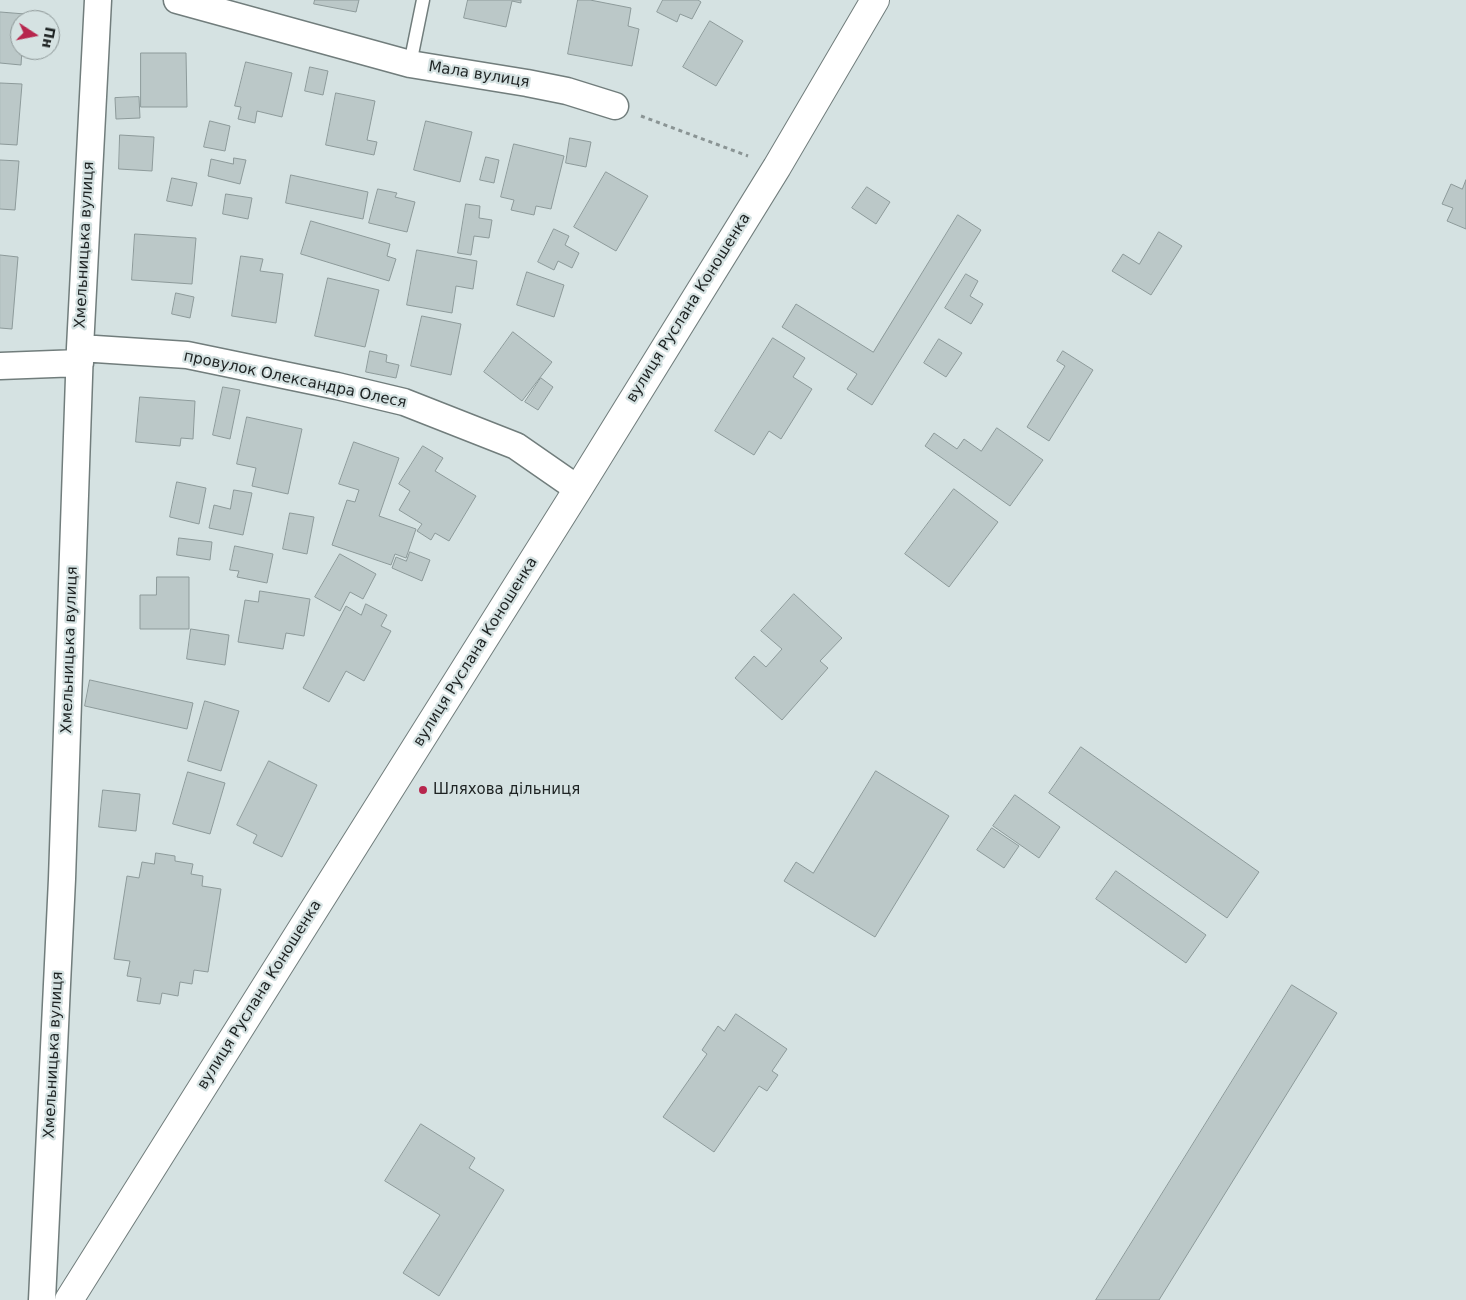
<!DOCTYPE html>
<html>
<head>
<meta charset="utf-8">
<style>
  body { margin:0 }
  #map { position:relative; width:1466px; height:1300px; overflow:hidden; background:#d5e2e2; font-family:"DejaVu Sans",sans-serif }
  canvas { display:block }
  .north { position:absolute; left:10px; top:10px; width:50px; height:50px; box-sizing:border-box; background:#d5e2e2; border:1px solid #8c9696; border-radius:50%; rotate:101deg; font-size:14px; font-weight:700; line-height:20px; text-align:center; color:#1e2323 }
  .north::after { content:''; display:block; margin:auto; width:18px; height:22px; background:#b7264d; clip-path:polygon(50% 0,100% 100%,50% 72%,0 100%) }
</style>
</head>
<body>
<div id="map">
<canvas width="1466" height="1300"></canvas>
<div class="north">Пн</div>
</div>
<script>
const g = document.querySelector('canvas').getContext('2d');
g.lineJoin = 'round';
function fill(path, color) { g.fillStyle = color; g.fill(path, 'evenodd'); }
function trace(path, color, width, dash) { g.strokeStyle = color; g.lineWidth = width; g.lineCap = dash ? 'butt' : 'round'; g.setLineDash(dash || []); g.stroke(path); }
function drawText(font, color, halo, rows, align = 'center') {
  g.font = font + ' "DejaVu Sans",sans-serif'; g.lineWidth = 4.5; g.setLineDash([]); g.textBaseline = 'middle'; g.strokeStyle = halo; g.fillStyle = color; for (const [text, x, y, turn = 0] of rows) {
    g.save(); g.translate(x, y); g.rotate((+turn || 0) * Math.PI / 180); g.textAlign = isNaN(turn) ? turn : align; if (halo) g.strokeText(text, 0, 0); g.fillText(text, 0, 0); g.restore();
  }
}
const building = new Path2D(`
  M315,0H359L356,12L314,4Z
  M468,0H521V3L512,1L506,27L464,18Z
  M578,0H590L631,8L628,26L639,29L632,66L568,54Z
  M663,0H698L701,2L692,19L680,14L677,22L657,12Z
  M0,12L25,14V20H20V50H22L21,65L0,63Z
  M710,21L743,41L716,86L683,67Z
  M141,53H186L187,107H141Z
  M246,62L292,73L282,117L257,111L255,123L238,119L241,107L235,106Z
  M310,67L328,71L323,95L305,91Z
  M0,83L22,84L17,145L0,144Z
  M336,93L375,101L367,140L377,142L374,155L326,145Z
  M139,97L140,118L116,119L115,98Z
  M210,121L230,126L225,151L204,147Z
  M426,121L472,132L460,182L414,170Z
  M120,135L154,137L152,171L119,169Z
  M570,138L591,142L586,167L566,163Z
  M514,144L564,156L551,209L536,206L534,215L511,210L514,200L501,197Z
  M486,157L499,160L494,183L480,180Z
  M234,158L246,160L240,184L208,176L211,159L233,164Z
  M0,160L19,161L15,210L0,209Z
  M606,172L648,196L616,251L574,227Z
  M291,175L368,192L363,219L286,203Z
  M172,178L197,183L192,206L167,201Z
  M1466,180V229L1447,221L1453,208L1442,204L1451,184L1462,189Z
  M867,187L890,202L876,224L852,208Z
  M378,189L397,193L395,197L415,202L407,232L369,223Z
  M226,194L252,198L248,219L223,214Z
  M466,204L480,206L479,218L492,220L489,238L474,236L471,255L458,253Z
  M958,215L981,230L872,405L847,389L857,374L782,327L796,304L873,352Z
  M311,221L390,244L387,256L396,259L389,281L301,254Z
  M554,229L569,236L565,245L579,253L572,268L558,261L554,270L538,262Z
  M1159,232L1182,246L1151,295L1112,271L1123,254L1139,264Z
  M135,234L196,238L192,284L132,280Z
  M417,250L477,261L473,289L456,286L452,313L407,305Z
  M0,255L18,257L12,329L0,328Z
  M241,256L263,259L260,271L283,274L276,323L232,316Z
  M527,272L564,285L554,317L517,305Z
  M966,274L978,281L970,296L983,304L971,324L945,308Z
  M328,278L379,290L365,347L315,336Z
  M176,293L194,297L190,318L172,314Z
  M422,316L461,324L451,375L411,366Z
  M513,332L552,362L522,401L484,372Z
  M773,338L805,358L793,377L812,389L781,439L769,431L754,455L715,431Z
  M939,339L962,353L946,377L924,363Z
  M370,351L387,355L386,362L399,365L396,378L366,372Z
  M1063,351L1093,370L1049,441L1027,427L1065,366L1057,361Z
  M541,378L553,387L538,410L525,402Z
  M223,387L240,390L230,439L213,435Z
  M140,397L195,401L193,439L181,438L180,446L136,442Z
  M247,417L302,429L288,494L252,486L256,468L237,464Z
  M997,428L1043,460L1010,506L925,446L934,433L957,449L964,439L981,451Z
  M354,442L399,458L379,516L416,529L406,558L395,554L391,565L332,545L347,500L355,502L359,490L339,484Z
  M423,446L443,458L435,471L476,496L449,541L435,533L431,540L417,531L422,524L399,510L410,491L399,484Z
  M177,482L206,488L199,524L170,517Z
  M954,489L998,522L949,587L905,554Z
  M234,490L252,493L243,535L209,528L214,505L230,509Z
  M290,513L314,517L307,554L283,549Z
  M179,538L212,542L210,560L177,555Z
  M235,546L273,554L267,583L237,577L239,571L230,570Z
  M410,552L430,560L422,581L392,568L396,557L406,561Z
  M340,554L376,574L363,599L350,592L340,611L315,597Z
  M157,577H189V629H140V595H156Z
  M260,591L310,599L304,636L286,633L283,649L238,642L245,600L258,602Z
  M794,594L842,638L820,661L828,668L782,720L735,678L754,656L766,667L782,649L761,631Z
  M366,604L387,615L381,626L391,631L364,681L346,671L329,702L303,688L346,606L361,615Z
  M191,629L229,635L225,665L187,659Z
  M90,680L193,703L187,729L85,706Z
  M205,701L239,711L221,771L188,761Z
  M1081,747L1259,872L1227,918L1049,793Z
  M269,761L317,785L282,857L253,843L257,835L237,825Z
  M876,771L949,816L875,937L784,881L796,862L813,873Z
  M188,772L225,783L210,834L173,824Z
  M103,790L140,794L136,831L99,827Z
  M1015,795L1060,827L1039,858L993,826Z
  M992,828L1019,846L1004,868L977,850Z
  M156,853L175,856V861L193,864L191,874L203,876L202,886L221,889L208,972L194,970L192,984L180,982L178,996L162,993L160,1004L137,1001L141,978L127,976L130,961L114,959L127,876L139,878L142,862L154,864Z
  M1116,871L1206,935L1186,963L1096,899Z
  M1292,985L1337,1013L1159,1300H1096Z
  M736,1014L787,1049L772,1071L778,1075L767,1091L759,1086L714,1152L663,1117L707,1054L702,1050L718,1026L724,1031Z
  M421,1124L475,1158L469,1168L504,1190L439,1296L403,1273L440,1215L385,1181Z`);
fill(building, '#bbc8c8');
trace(building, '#8d9a9a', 1);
const service = new Path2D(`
  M410,64L423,0`);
const minor = new Path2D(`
  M177,0L410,64L527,83L567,91L615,106
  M80,348L187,355L337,386L404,402L516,446L578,489
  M0,366L80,363
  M42,1300L62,879L80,348L98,0`);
const tertiary = new Path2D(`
  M69,1300L578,489L777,167L875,0`);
trace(service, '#717d7c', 15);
trace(minor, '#717d7c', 29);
trace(tertiary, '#717d7c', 30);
trace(new Path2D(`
  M641,116L748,156`), '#8a9494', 3, [4, 4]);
trace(service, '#fff', 12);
trace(minor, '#fff', 26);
trace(tertiary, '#fff', 28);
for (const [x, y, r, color] of [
  [423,790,5,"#b7264d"]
]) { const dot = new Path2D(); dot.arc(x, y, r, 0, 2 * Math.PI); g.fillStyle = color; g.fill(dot); trace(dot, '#d5e2e2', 2); }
drawText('15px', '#1e2323', '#d5e2e2', [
  ["Мала вулиця",479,75,9],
  ["Хмельницька вулиця",85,245,-87],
  ["вулиця Руслана Коношенка",689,308,-58],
  ["провулок Олександра Олеся",295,380,12],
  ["Хмельницька вулиця",70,650,-88],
  ["вулиця Руслана Коношенка",476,652,-58],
  ["вулиця Руслана Коношенка",260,995,-58],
  ["Хмельницька вулиця",54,1055,-87]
]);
drawText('15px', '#1e2323', '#d5e2e2', [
  ["Шляхова дільниця",433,790]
], 'left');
</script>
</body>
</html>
